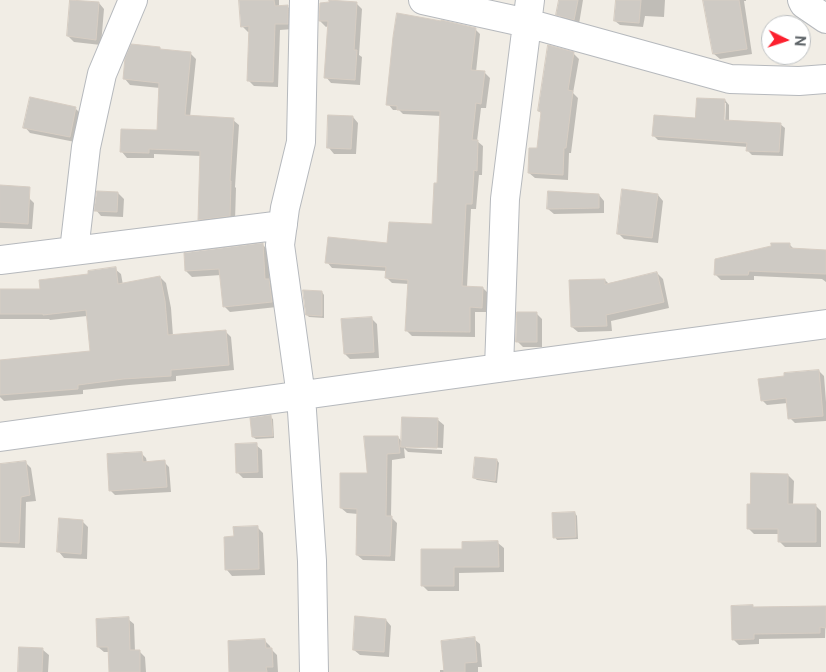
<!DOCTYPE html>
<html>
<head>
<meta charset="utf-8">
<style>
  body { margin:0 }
  #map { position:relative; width:826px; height:672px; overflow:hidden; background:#f1ede5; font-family:"Public Sans",sans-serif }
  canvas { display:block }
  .north { position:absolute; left:761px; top:15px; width:50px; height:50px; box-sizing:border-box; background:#fff; border:1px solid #bec1c2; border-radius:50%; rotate:94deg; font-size:14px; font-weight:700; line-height:20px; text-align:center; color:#5d6367 }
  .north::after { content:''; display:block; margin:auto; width:18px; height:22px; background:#fc202e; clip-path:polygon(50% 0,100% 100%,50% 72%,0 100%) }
</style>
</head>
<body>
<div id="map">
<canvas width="826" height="672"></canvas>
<div class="north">N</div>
</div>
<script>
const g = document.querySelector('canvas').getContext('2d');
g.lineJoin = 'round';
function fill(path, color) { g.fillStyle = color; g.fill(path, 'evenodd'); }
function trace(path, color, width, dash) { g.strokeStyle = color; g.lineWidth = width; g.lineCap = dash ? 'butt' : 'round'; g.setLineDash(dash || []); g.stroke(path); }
fill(new Path2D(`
  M240,0H279V7H288L293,12V29L280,30L278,87L254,86L248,80L250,32H248L242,26Z
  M560,0H583L579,24L563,19L558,14Z
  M617,0H665L664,17L645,16L643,27L620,25L615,21Z
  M705,0H746V1H744L752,54L720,59L714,54Z
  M99,3L104,9L101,45L74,42L68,36Z
  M356,3L362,9L359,55L362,57L360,85L331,83L326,77L328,26L326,27L320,21Z
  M475,29L480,34L476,72L485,73L490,78L486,108H481L477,141L483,146L482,175H479L476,209H471L467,287L483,288L488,293L487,312H475V337L412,336L407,331L409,284L392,283L387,278V271L332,268L327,262L389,245L433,225L438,184L441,116L403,114L399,110H393L388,104Z
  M160,48L162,51L190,53L196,59L190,117L233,120L239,125L235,187L236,188L235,221L205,225L200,219L201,156L154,154V158H127L122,152L158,131L160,88L130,85L125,79Z
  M573,53L579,59L573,93L578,98L571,153H569L568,180L535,178L529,173L538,150L542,114L539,111Z
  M725,100L729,105V121L780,124L785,128L783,156L752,155L747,150L748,147L658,140L653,135L696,119ZM724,103H726L725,126H723Z
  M75,108L81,114L75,142L30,133L25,127Z
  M353,117L358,123L356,154H334L329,148Z
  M98,192L118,193L124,199L123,217L101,216L96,210Z
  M599,195L604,201V213L554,214L548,209Z
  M658,195L663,201L658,243L624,239L618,233Z
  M0,198H29L34,203L32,229L0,228Z
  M263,245L268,250L270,282L274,286L277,307L230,312L224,306L221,275L192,277L186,271Z
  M790,245L795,250L826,251V282L822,279L754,276V280H721L715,274Z
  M115,269L121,274L123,285L160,277L166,283L171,308L173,336L225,331L231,337L234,370L176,376V381L129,385L83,390V394L4,401L0,397V362L92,352L87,316L50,320L49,319H0V290H42L90,275Z
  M657,273L663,279L669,308L611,321L612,331L578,332L572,327L605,280L609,284Z
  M322,292L324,295V318L309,317L307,315Z
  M536,313L542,319V347H523L517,341Z
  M371,318L377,324L379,358L350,359L345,354Z
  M819,371L824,376L826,402V421L795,423L790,418L788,403L767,405L762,400Z
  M270,417L273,419L274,438L256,439L253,437Z
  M438,420L444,425L443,448L406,446V448L442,450V454L408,452L404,448L405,458L392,460L391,517L397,523L395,561L363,560L357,555L358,514L347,513L341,508L398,437L402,442Z
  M256,445L262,450L263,478H243L238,473Z
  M141,453L146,458L147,463L164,462L169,467L171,492L115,495L110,490Z
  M497,460L499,463L497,483L477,480L474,478Z
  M25,462L31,468L36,501L26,502L25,548L0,547V466Z
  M788,475L794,481L793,505H815L821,511V547H785L779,541V534H754L748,528Z
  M575,513L577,516L578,539L557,540L555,537Z
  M82,521L88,527L87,559L64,558L59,552Z
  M257,527L263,533L265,575L232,576L227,570L235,537Z
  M498,543L504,548V572L459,573V591H428L422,585L463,550Z
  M753,607L754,608L826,607L825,638L759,639V644L739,645L733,639Z
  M128,619L134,624L135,651H139L145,657L146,672H111L110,652H104L98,647Z
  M386,620L391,626L389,657L360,655L354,650Z
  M474,639L480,644L482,667H478V672H440V670H445Z
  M265,641L270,646L271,649L277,655L278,672H230Z
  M43,650L49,655L48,672H19Z`), '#0003');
const building = new Path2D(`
  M70,0L99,2L96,40L67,36Z
  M239,0H274L275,6L288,5V24H275L273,82L247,81L249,26L241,27Z
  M329,0L357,2L354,50H357L355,80L324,78L328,21H319L320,3L329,2Z
  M559,0H578L574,20L556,15Z
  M616,0H641L639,23L614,21Z
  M703,0H739L747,49L713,54Z
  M397,13L441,21V20L476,28L471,70L485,71L481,104L476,103L472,140H478L477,171L474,170L472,204H466L462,286L483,287L482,308L470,307V332L405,331L408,280L385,278L386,267L325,263L328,237L387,243L389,222L432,224L434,183H437L440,111L397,110V106L386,105L393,37Z
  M131,44L160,47V49L191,52L185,115L234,118L230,181H231L230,216L198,220L200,151L149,149V153L120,152L121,129L157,130L159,83L123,79L125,58Z
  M548,45L574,52L568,90L573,91L566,148H564L563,175L528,173L529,148H537L541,112L538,111Z
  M30,97L76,107L70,137L23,128Z
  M697,98L725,99L724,120L781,123L779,152L746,151L747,143L652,136L654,115L695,118Z
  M328,115L353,116L351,149L327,148Z
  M0,185L30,187L28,224L0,222Z
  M622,189L658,194L652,238L617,234Z
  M97,191L118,192L117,212L94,211Z
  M548,191L599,194V208L547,209Z
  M263,243L265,279H269L272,302L223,307L219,269L185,271L184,253Z
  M771,243H790V248L826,250V274L749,271L748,275H714L715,259L771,246Z
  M116,267L118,284L160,276L165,301L168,335L226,330L229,365L171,370V376L123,379L78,385V389L0,395V360L90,351L86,310L43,315V314H0V289H40L39,280L88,274V271Z
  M657,272L664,302L606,315L607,326L571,327L569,280L605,279V284Z
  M303,290L322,291V316L306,315Z
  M517,312H537V342H516Z
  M372,317L374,352L344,354L341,319Z
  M819,370L823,416L788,419L786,398L761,401L758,379L784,376V373Z
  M271,415L273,436L252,437L250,418Z
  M402,417L438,418L437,448L401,447Z
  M364,436H398L400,453L387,454L386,516H392L390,556L356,555L357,509L340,508V473H367Z
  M257,443L258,472L236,473L235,444Z
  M142,452L143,462L165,460L167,487L109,491L107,454Z
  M475,457L497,459L495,481L473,478Z
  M26,461L30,495L21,497L19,543L0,542V464Z
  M751,473L788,474V504H816V542H778V529H747V504H750Z
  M575,512L576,537L553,538L552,513Z
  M59,518L83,520L81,554L57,552Z
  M258,526L259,569L225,570L224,537L234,536L233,527Z
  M498,541L499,567H454V586H421V549H462V542Z
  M753,605V607L826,606V628L820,627V633L754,634V639L732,640L731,606Z
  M355,616L386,619L384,652L353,650Z
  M129,617L130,650H140V672H109L108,647H97L96,619Z
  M475,637L477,662L465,663V672H444L441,641Z
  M265,639L266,648H272L273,667H266L267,672H229L228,641Z
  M19,647L43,648L42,672H18Z`);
fill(building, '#cecac4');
trace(building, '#d6cdc3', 1);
const minor = new Path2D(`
  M304,0L301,142L285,208L280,245L301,396L312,561L314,672
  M423,0L527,23L730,79L799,81L826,79
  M802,0L804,4L826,19
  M74,251L86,147L102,74L133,0
  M0,260L283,225
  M499,368L505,199L530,0
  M0,437L499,368L826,324`);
trace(minor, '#b6b9bd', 30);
trace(minor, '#fff', 28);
</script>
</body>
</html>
